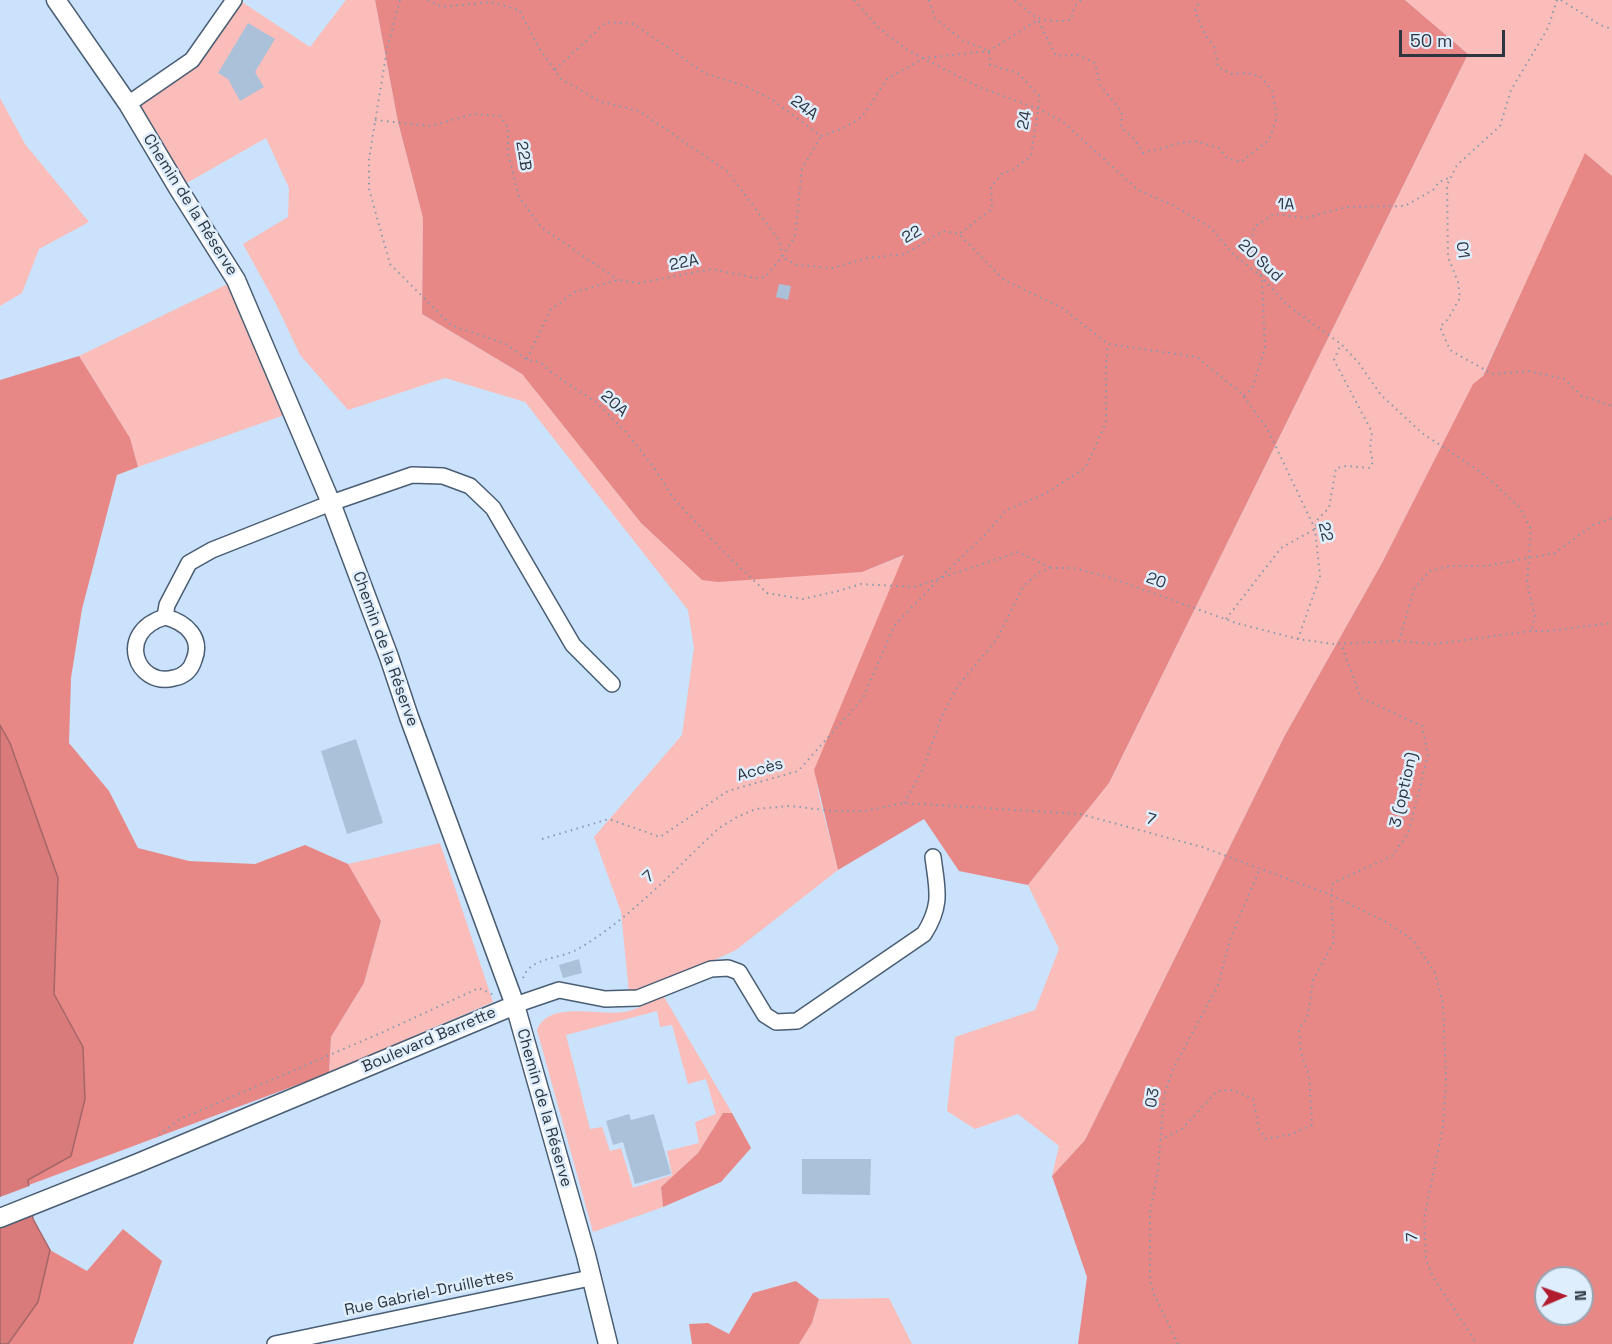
<!DOCTYPE html>
<html>
<head>
<meta charset="utf-8">
<style>
  body { margin:0 }
  #map { position:relative; width:1612px; height:1344px; overflow:hidden; background:#cae2fb; font-family:"Space Grotesk",sans-serif }
  canvas { display:block }
  .north { position:absolute; left:1534px; top:1266px; width:60px; height:60px; box-sizing:border-box; background:#dfeefd; border:2px solid #98a4b1; border-radius:50%; rotate:88deg; font-size:16px; font-weight:700; line-height:24px; text-align:center; color:#2d3640 }
  .north::after { content:''; display:block; margin:auto; width:21px; height:27px; background:#b01d2f; clip-path:polygon(50% 0,100% 100%,50% 72%,0 100%) }
  .scale { position:absolute; left:1399px; top:30px; width:106px; height:27px; box-sizing:border-box; border:3px solid #2d3640; border-top:0; padding-left:8px; font-size:18px; line-height:21px; white-space:nowrap; color:#2d3640; -webkit-text-stroke:4px #dfeefd; paint-order:stroke }
</style>
</head>
<body>
<div id="map">
<canvas width="1612" height="1344"></canvas>
<div class="north">N</div>
<div class="scale">50 m</div>
</div>
<script>
const g = document.querySelector('canvas').getContext('2d');
g.lineJoin = 'round';
function fill(path, color) { g.fillStyle = color; g.fill(path, 'evenodd'); }
function trace(path, color, width, dash) { g.strokeStyle = color; g.lineWidth = width; g.lineCap = dash ? 'butt' : 'round'; g.setLineDash(dash || []); g.stroke(path); }
function drawText(font, color, halo, rows, align = 'center') {
  g.font = font + ' "Space Grotesk",sans-serif'; g.lineWidth = 5; g.setLineDash([]); g.textBaseline = 'middle'; g.strokeStyle = halo; g.fillStyle = color; for (const [text, x, y, turn = 0] of rows) {
    g.save(); g.translate(x, y); g.rotate((+turn || 0) * Math.PI / 180); g.textAlign = isNaN(turn) ? turn : align; if (halo) g.strokeText(text, 0, 0); g.fillText(text, 0, 0); g.restore();
  }
}
fill(new Path2D(`
  M239,0L310,47L346,0H375L398,122L423,218L422,314L522,374L641,523L702,580L862,572L905,555L815,770L819,796L838,870L736,950L658,986L629,993L621,912L594,837L682,735L694,648L688,610L525,402L445,378L348,410L300,355L277,306L243,244L288,217L289,188L266,138L178,188L128,104L192,60Z
  M1405,0H1612V176L1586,154L1482,377L1473,385L1382,563L1284,737L1085,1140L1052,1176L1059,1146L1018,1114L975,1129L947,1111L955,1037L1035,1010L1059,949L1028,885L1109,783L1468,54Z
  M0,98L25,144L89,222L39,249L22,293L0,306Z
  M236,280L293,412L138,467L130,438L79,356Z
  M440,843L493,1002L329,1073L331,1037L364,983L381,921L348,864Z
  M663,995L732,1113H723L698,1153L661,1187L663,1207L593,1232L537,1030C548,1000 599,1016 624,1012C638,1010 651,1001 663,995ZM657,1011L660,1027L672,1025L688,1084L706,1079L716,1114L695,1122L699,1143L667,1151L672,1175L633,1188L621,1148L610,1151L602,1127L590,1129L566,1035Z
  M889,1298L912,1344H799L812,1323L819,1299Z`), '#fbbdba');
fill(new Path2D(`
  M375,0H1405L1468,54L1109,783L1028,885L959,871L924,819L838,870L814,770L904,555L862,572L718,582L702,580L641,523L522,374L422,314L423,218L398,122Z
  M1585,153L1612,176V1344H1078L1087,1277L1052,1176L1085,1140L1284,737L1382,563L1473,384L1483,376ZM1546,1278H1582V1314H1546Z
  M79,356L130,438L138,467L117,475L82,609L71,678L69,743L109,791L138,848L189,861L255,864L305,845L348,864L381,921L364,983L331,1037L329,1073L29,1185L28,1180L83,1047L54,994L58,878L10,743L0,725V380Z
  M723,1113H732L751,1148L721,1182L663,1207L661,1187L698,1153Z
  M123,1229L162,1261L133,1344H8L38,1302L50,1250L87,1271Z
  M796,1281L819,1299L812,1323L799,1344H692L689,1324L708,1323L729,1334L753,1293Z`), '#e88886');
const water = new Path2D(`
  M0,725L10,743L58,878L54,994L83,1047L85,1099L71,1156L28,1180L33,1219L50,1250L38,1302L8,1344H0Z`);
fill(water, '#d97b7a');
trace(water, '#a56669', 1.5);
fill(new Path2D(`
  M32,1185L35,1214L0,1228V1197Z`), '#cae2fb');
fill(new Path2D(`
  M248,23L275,39L255,72L264,87L240,101L228,79L218,73Z
  M779,284L791,286L788,300L776,297Z
  M356,739L383,823L347,834L321,751Z
  M579,959L582,973L563,978L559,965Z
  M629,1114L631,1120L654,1114L671,1174L635,1184L623,1142L613,1145L606,1121Z
  M802,1159H871L870,1195L802,1194Z`), '#aac1d9');
const minor = new Path2D(`
  M128,104L192,60L234,0
  M165,617C186,622 203,638 194,660C191,670 184,676 174,678C136,688 115,632 165,617L167,605L189,563L212,550L331,503L412,475L443,476L470,486L493,508L573,645L612,684
  M515,1005L559,990L605,999L638,998L711,969L728,968L739,972L765,1015L776,1022L797,1021L924,934C943,904 937,889 933,857
  M275,1344L590,1278`);
const tertiary = new Path2D(`
  M56,0L128,104L178,188L236,280L331,503L389,657L409,717L515,1005L586,1255L608,1344
  M0,1218L138,1163L515,1005`);
trace(minor, '#495d73', 18);
trace(tertiary, '#495d73', 21);
trace(new Path2D(`
  M400,0L387,49L369,159V189L390,264L451,325L506,344L527,360L540,362L553,374L596,402L625,431L653,466L673,498L725,553L767,593L803,599L838,591L861,584L914,587L1018,552L1051,568
  M428,0L442,7L490,2L519,10L539,48L561,79L601,102L639,111L727,171L779,240L782,257L797,265L832,268L867,258L905,254L943,231L959,234L1004,280L1062,308L1108,344L1197,357L1241,393L1267,428L1315,529L1320,576L1298,639
  M854,0L878,27L907,50L981,88L1039,109L1063,122L1138,190L1173,205L1211,228L1234,255L1262,277L1287,305L1341,344L1358,362L1381,395L1422,433L1485,475L1520,508L1531,529L1527,582L1535,617L1531,631
  M929,0L935,18L962,40L989,51L990,65L1018,73L1040,97L1031,156L1013,170L1002,174L991,187L992,209L959,234
  M1015,0C1038,20 1040,23 1071,20L1074,7L1081,0
  M1557,0L1548,28L1511,90L1500,126L1457,165L1447,185L1448,257L1458,282L1460,298L1448,319L1440,327L1450,350L1492,374L1529,371L1564,379L1582,396L1612,406
  M1561,0L1600,25L1612,29
  M555,70L606,22L634,24L706,74L745,86L774,101L821,136L844,128L862,117L887,79L924,58L989,51L1038,20L1056,56L1078,55L1095,63L1100,85L1122,112L1121,127L1135,140L1143,153L1181,143L1195,141L1219,148L1227,158L1241,162L1269,140L1277,117L1272,90L1260,76L1246,73L1231,74L1218,67L1215,48L1205,34L1195,11L1200,0
  M375,120L431,126L473,114L500,116L508,127V153L519,197L541,227L618,280
  M527,359L551,309L575,292L618,280L639,283L712,269L755,278L765,277L782,257L795,236L802,169L821,136
  M1244,396L1252,389L1265,348L1262,277L1255,264L1251,248L1254,227L1274,214L1306,218L1346,207L1405,206L1433,190L1439,182L1451,177
  M941,577L984,536L1006,510L1045,494L1085,468L1106,423V365L1108,344
  M1226,619L1281,548L1315,529L1318,519L1329,508L1336,468L1346,466L1370,468L1373,462L1370,449L1372,432L1334,360L1341,344
  M1399,641L1414,589L1430,571L1450,566H1486L1555,553L1593,525L1612,518
  M904,803L923,769L941,718L958,686L997,639L1023,587L1038,573L1051,568H1074L1108,577L1236,623L1298,639L1333,644L1399,641L1435,644L1531,631H1548L1612,623
  M542,839L609,819L660,837L728,791L798,771L863,698L894,626L937,581
  M523,978C530,957 561,959 578,949C631,918 674,870 719,828L737,817L756,809L790,806L833,811H865L904,803L1080,814L1202,847L1331,895L1386,922L1413,940L1435,973L1443,1004L1446,1081L1443,1126L1424,1219L1426,1260L1433,1277L1477,1344
  M159,1135L180,1119L381,1033L479,988L494,995
  M1160,1140L1182,1129L1217,1091L1233,1090L1253,1099L1259,1129L1266,1139L1292,1134L1312,1125L1309,1075L1301,1053L1299,1030L1308,1015L1313,980L1334,942L1331,895L1333,883L1392,856L1408,834L1428,755L1422,726L1361,698L1341,644
  M1178,1344L1154,1294L1150,1280V1212L1158,1171L1164,1095L1173,1069L1218,985L1230,940L1260,868`), '#8899ac', 2, [1.5, 4.5]);
trace(minor, '#fff', 15);
trace(tertiary, '#fff', 18);
drawText('16px', '#2d3640', '#dfeefd', [
  ["24A",804,108,37],
  ["24",1025,120,-80],
  ["22B",523,156,81],
  ["Chemin de la Réserve",190,205,58],
  ["1A",1286,205,1],
  ["22",912,235,-30],
  ["01",1462,250,82],
  ["20 Sud",1260,261,43],
  ["22A",684,263,-12],
  ["20A",614,404,43],
  ["22",1325,532,77],
  ["20",1156,581,20],
  ["Chemin de la Réserve",385,649,70],
  ["Accès",760,770,-16],
  ["3 (option)",1404,790,-77],
  ["7",1151,820,15],
  ["7",649,877,-43],
  ["Boulevard Barrette",429,1040,-23],
  ["03",1153,1098,-80],
  ["Chemin de la Réserve",544,1108,74],
  ["7",1413,1237,-93],
  ["Rue Gabriel-Druillettes",429,1293,-12]
]);
</script>
</body>
</html>
